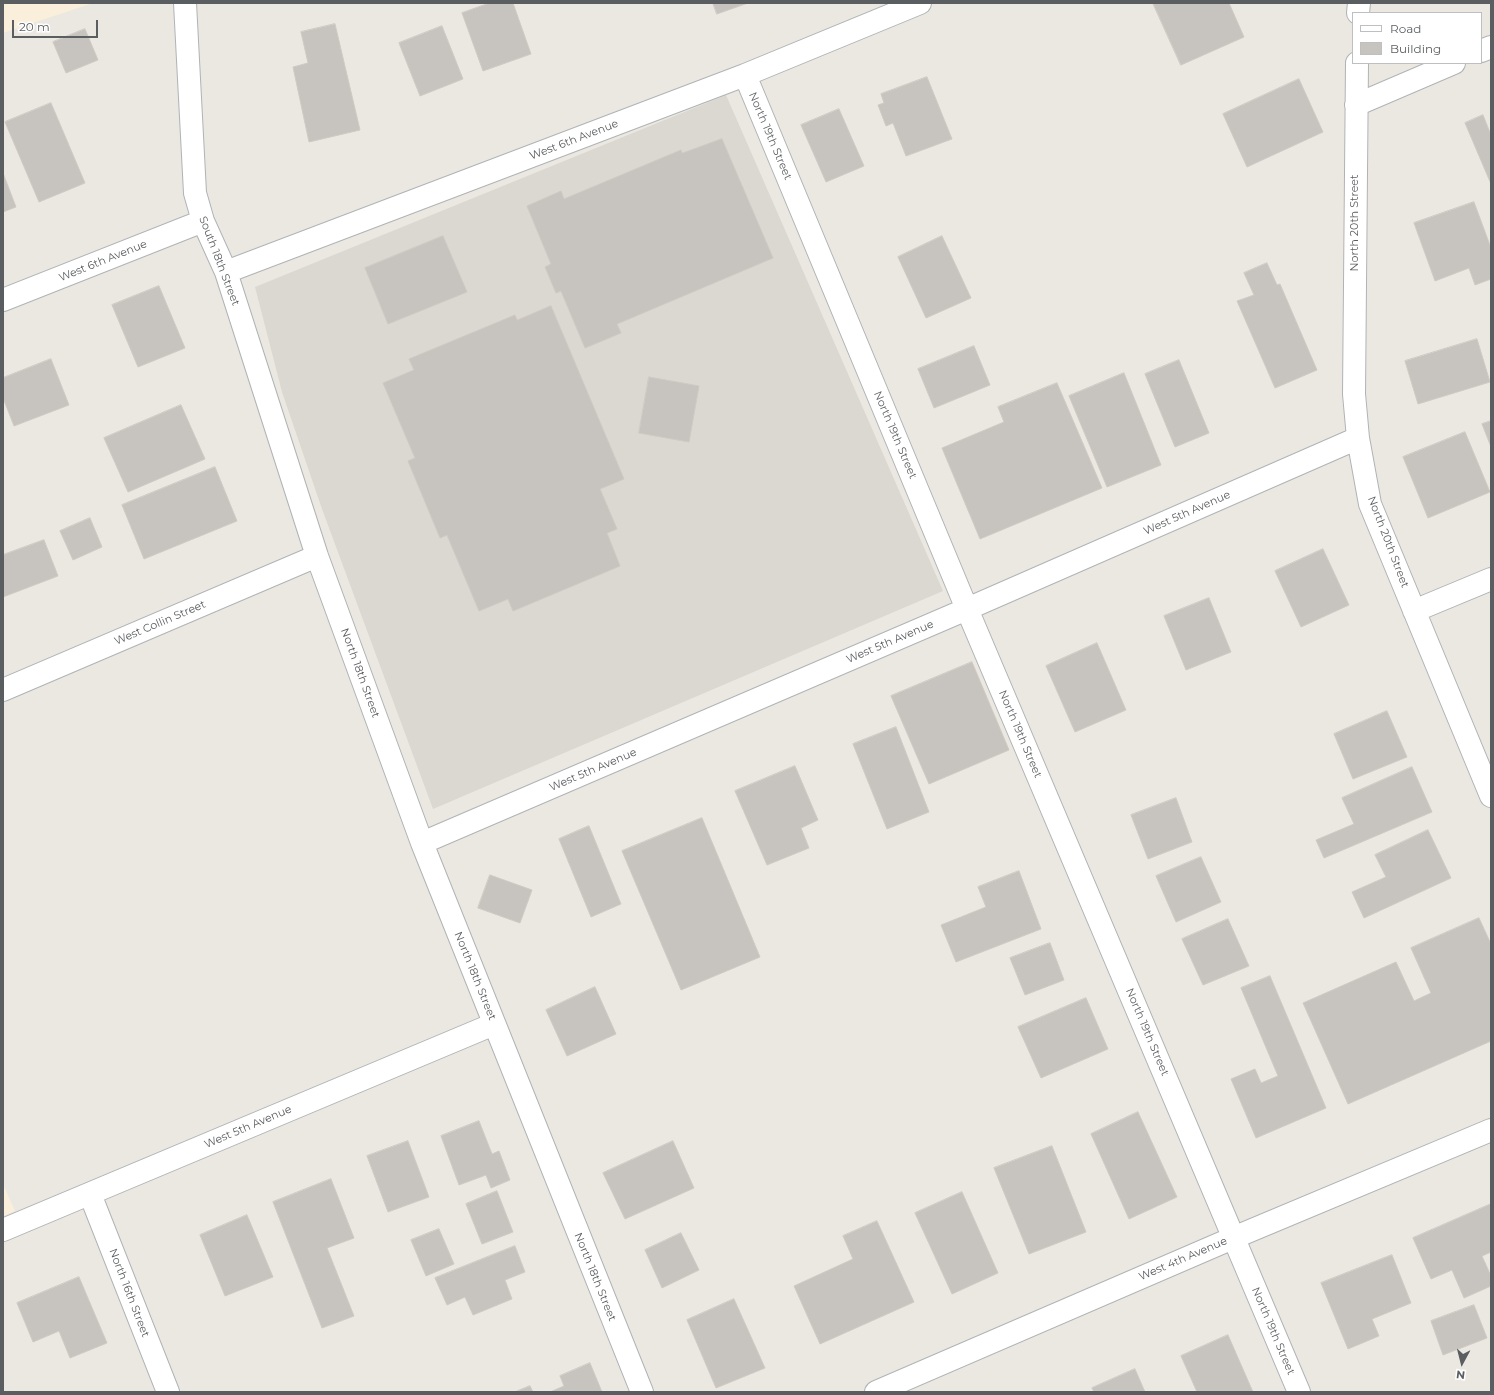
<!DOCTYPE html>
<html>
<head>
<meta charset="utf-8">
<style>
  body { margin:0 }
  #map { position:relative; width:1494px; height:1395px; overflow:hidden; background:#ebe8e2; font-family:Montserrat,sans-serif }
  canvas { display:block }
  .frame { position:absolute; inset:0; border:4px solid #5b5e61; pointer-events:none }
  .legend { position:absolute; left:1352px; top:12px; width:130px; height:52px; box-sizing:border-box; background:#fff; border:1px solid #bdbfc0; margin:0; padding:5px 7px; list-style:none; font-size:12px; color:#5b5e61 }
  .legend li { display:flex; align-items:center; gap:8px; height:20px }
  .legend b { width:20px; border:1px solid #bdbfc0 }
  .north { position:absolute; left:1442px; top:1343px; width:40px; height:40px; -webkit-text-stroke:3px #fff; paint-order:stroke; rotate:187deg; font-size:11px; font-weight:700; line-height:16px; text-align:center; color:#5b5e61 }
  .north::after { content:''; display:block; margin:auto; width:14px; height:18px; background:#5b5e61; clip-path:polygon(50% 0,100% 100%,50% 72%,0 100%) }
  .scale { position:absolute; left:12px; top:20px; width:86px; height:18px; box-sizing:border-box; border:2px solid #5b5e61; border-top:0; padding-left:5px; font-size:12px; line-height:14px; white-space:nowrap; color:#5b5e61; -webkit-text-stroke:3px #fff; paint-order:stroke }
</style>
</head>
<body>
<div id="map">
<canvas width="1494" height="1395"></canvas>
<div class="frame"></div>
<ul class="legend">
<li><b style="height:5px;background:#fff"></b>Road</li>
<li><b style="height:11px;background:#c7c3bf"></b>Building</li>
</ul>
<div class="north">N</div>
<div class="scale">20 m</div>
</div>
<script>
const g = document.querySelector('canvas').getContext('2d');
g.lineJoin = 'round';
function fill(path, color) { g.fillStyle = color; g.fill(path, 'evenodd'); }
function trace(path, color, width, dash) { g.strokeStyle = color; g.lineWidth = width; g.lineCap = dash ? 'butt' : 'round'; g.setLineDash(dash || []); g.stroke(path); }
function drawText(font, color, halo, rows, align = 'center') {
  g.font = font + ' Montserrat,sans-serif'; g.lineWidth = 3; g.setLineDash([]); g.textBaseline = 'middle'; g.strokeStyle = halo; g.fillStyle = color; for (const [text, x, y, turn = 0] of rows) {
    g.save(); g.translate(x, y); g.rotate((+turn || 0) * Math.PI / 180); g.textAlign = isNaN(turn) ? turn : align; if (halo) g.strokeText(text, 0, 0); g.fillText(text, 0, 0); g.restore();
  }
}
fill(new Path2D(`
  M3,3H93L3,33Z
  M3,1184L15,1211L3,1216Z`), '#f9efda');
fill(new Path2D(`
  M726,95L943,591L433,809L322,509L282,392L255,287Z`), '#dbd7d1');
const building = new Path2D(`
  M490,3H513L531,54L483,71L462,13Z
  M713,3H748L717,14Z
  M1153,3H1229L1244,37L1181,65Z
  M335,24L360,130L309,142L293,67L308,63L301,32Z
  M442,26L463,79L420,96L399,43Z
  M85,29L98,60L66,73L53,42Z
  M927,77L952,139L906,156L893,123L886,126L878,105L884,103L881,94Z
  M1299,79L1323,132L1247,167L1223,114Z
  M51,103L85,183L39,202L5,122Z
  M839,109L864,166L826,182L801,125Z
  M1483,115L1491,135V184L1465,123Z
  M722,139L773,258L617,324L621,333L585,348L561,291L556,293L545,267L551,264L527,206L561,191L564,199L681,150L682,153Z
  M3,173L16,207L3,212Z
  M1474,202L1491,248V279L1475,285L1469,268L1435,281L1414,223Z
  M443,236L467,292L388,324L365,268Z
  M942,236L971,298L926,318L898,257Z
  M1267,263L1277,285L1280,284L1317,370L1275,388L1237,301L1254,295L1244,273Z
  M159,286L185,348L138,367L112,305Z
  M551,306L624,479L600,489L617,529L607,533L620,566L513,611L508,599L479,611L447,535L440,538L408,461L415,458L383,383L414,370L409,359L515,315L517,320Z
  M1477,339L1490,382L1418,404L1405,361Z
  M974,346L990,385L934,408L918,369Z
  M51,359L69,405L14,426L3,398V378Z
  M1179,360L1209,433L1175,447L1145,374Z
  M1124,373L1161,465L1107,487L1069,396Z
  M649,377L699,386L689,442L639,433Z
  M1057,383L1102,488L980,539L942,448L1004,422L998,407Z
  M181,405L205,459L128,492L104,438Z
  M1491,421V447L1482,424Z
  M1465,432L1490,492L1428,518L1403,457Z
  M215,467L237,521L144,559L122,505Z
  M90,518L102,547L73,560L60,531Z
  M44,540L58,576L3,597V555Z
  M1323,549L1349,605L1301,627L1275,571Z
  M1209,598L1231,652L1186,670L1164,616Z
  M1097,643L1126,710L1075,732L1046,666Z
  M972,662L1009,750L929,784L891,696Z
  M1387,711L1407,757L1353,779L1334,734Z
  M896,727L929,812L887,829L853,744Z
  M795,766L818,820L801,828L809,848L767,865L735,791Z
  M1412,767L1432,812L1324,858L1316,840L1354,824L1342,798Z
  M1176,798L1192,842L1148,859L1131,815Z
  M702,818L760,957L681,990L622,851Z
  M589,826L621,904L591,917L559,839Z
  M1428,830L1451,878L1364,918L1352,892L1386,877L1375,855Z
  M1201,857L1221,902L1176,922L1156,876Z
  M1019,871L1041,929L956,962L941,925L986,907L978,887Z
  M490,875L532,890L520,923L478,908Z
  M1479,918L1491,944V1041L1348,1104L1303,1003L1396,962L1414,1001L1431,993L1411,948Z
  M1228,919L1249,966L1203,985L1182,939Z
  M1050,943L1064,980L1025,995L1010,958Z
  M1270,976L1326,1108L1256,1138L1231,1079L1255,1069L1261,1083L1278,1076L1241,988Z
  M595,987L616,1034L567,1056L546,1010Z
  M1086,998L1108,1049L1041,1078L1018,1027Z
  M1138,1112L1177,1197L1129,1219L1091,1134Z
  M479,1121L492,1154L499,1151L510,1180L491,1188L486,1175L459,1185L441,1136Z
  M408,1141L429,1197L388,1212L367,1156Z
  M673,1141L694,1188L625,1219L603,1173Z
  M1052,1146L1086,1232L1029,1254L994,1168Z
  M331,1179L354,1238L327,1248L354,1316L322,1328L273,1202Z
  M497,1191L513,1232L482,1244L466,1204Z
  M962,1192L998,1273L952,1294L915,1213Z
  M1491,1204V1252L1482,1256L1491,1276V1286L1464,1298L1452,1270L1431,1279L1413,1238Z
  M247,1215L273,1277L225,1296L200,1235Z
  M877,1221L914,1302L820,1344L794,1286L853,1259L843,1236Z
  M439,1229L454,1264L426,1276L411,1240Z
  M681,1233L699,1270L662,1288L645,1250Z
  M515,1246L525,1272L505,1280L512,1299L473,1315L465,1297L447,1305L435,1278Z
  M1392,1255L1411,1303L1372,1319L1379,1336L1348,1349L1321,1283Z
  M79,1277L107,1343L70,1358L59,1331L33,1342L17,1303Z
  M734,1299L765,1368L716,1388L687,1320Z
  M1474,1305L1487,1338L1443,1355L1431,1321Z
  M1228,1335L1253,1392H1197L1181,1356Z
  M590,1363L602,1392H550L564,1386L560,1376Z
  M1135,1369L1145,1392H1094L1092,1388Z
  M530,1386L533,1392H515Z`);
fill(building, '#c7c3bf');
trace(building, '#cfcac2', 1);
const minor = new Path2D(`
  M185,3L195,193L203,221L226,272L317,556L422,843L642,1392
  M1358,13L1359,3
  M1481,51L1491,47
  M1357,63L1354,394L1358,438L1370,504L1491,796
  M745,75L967,609L1299,1392
  M1356,105L1454,63
  M226,272L745,75L920,3
  M3,300L203,221
  M1414,611L1491,579
  M3,690L317,556
  M422,843L967,609L1358,438
  M90,1194L168,1392
  M3,1230L494,1024
  M876,1392L1233,1238L1491,1130`);
trace(minor, '#b0b3b6', 24);
trace(minor, '#fff', 22);
drawText('11px', '#5b5e61', '#fff', [
  ["North 19th Street",770,136,67],
  ["West 6th Avenue",574,140,-21],
  ["North 20th Street",1355,223,-90],
  ["West 6th Avenue",103,261,-22],
  ["South 18th Street",219,261,69],
  ["North 19th Street",895,435,67],
  ["West 5th Avenue",1187,513,-24],
  ["North 20th Street",1388,542,69],
  ["West Collin Street",160,623,-23],
  ["West 5th Avenue",890,642,-23],
  ["North 18th Street",360,673,70],
  ["North 19th Street",1020,734,67],
  ["West 5th Avenue",593,770,-23],
  ["North 18th Street",475,976,68],
  ["North 19th Street",1147,1032,67],
  ["West 5th Avenue",248,1127,-23],
  ["West 4th Avenue",1183,1259,-23],
  ["North 18th Street",595,1277,68],
  ["North 16th Street",129,1293,69],
  ["North 19th Street",1273,1331,67]
]);
</script>
</body>
</html>
